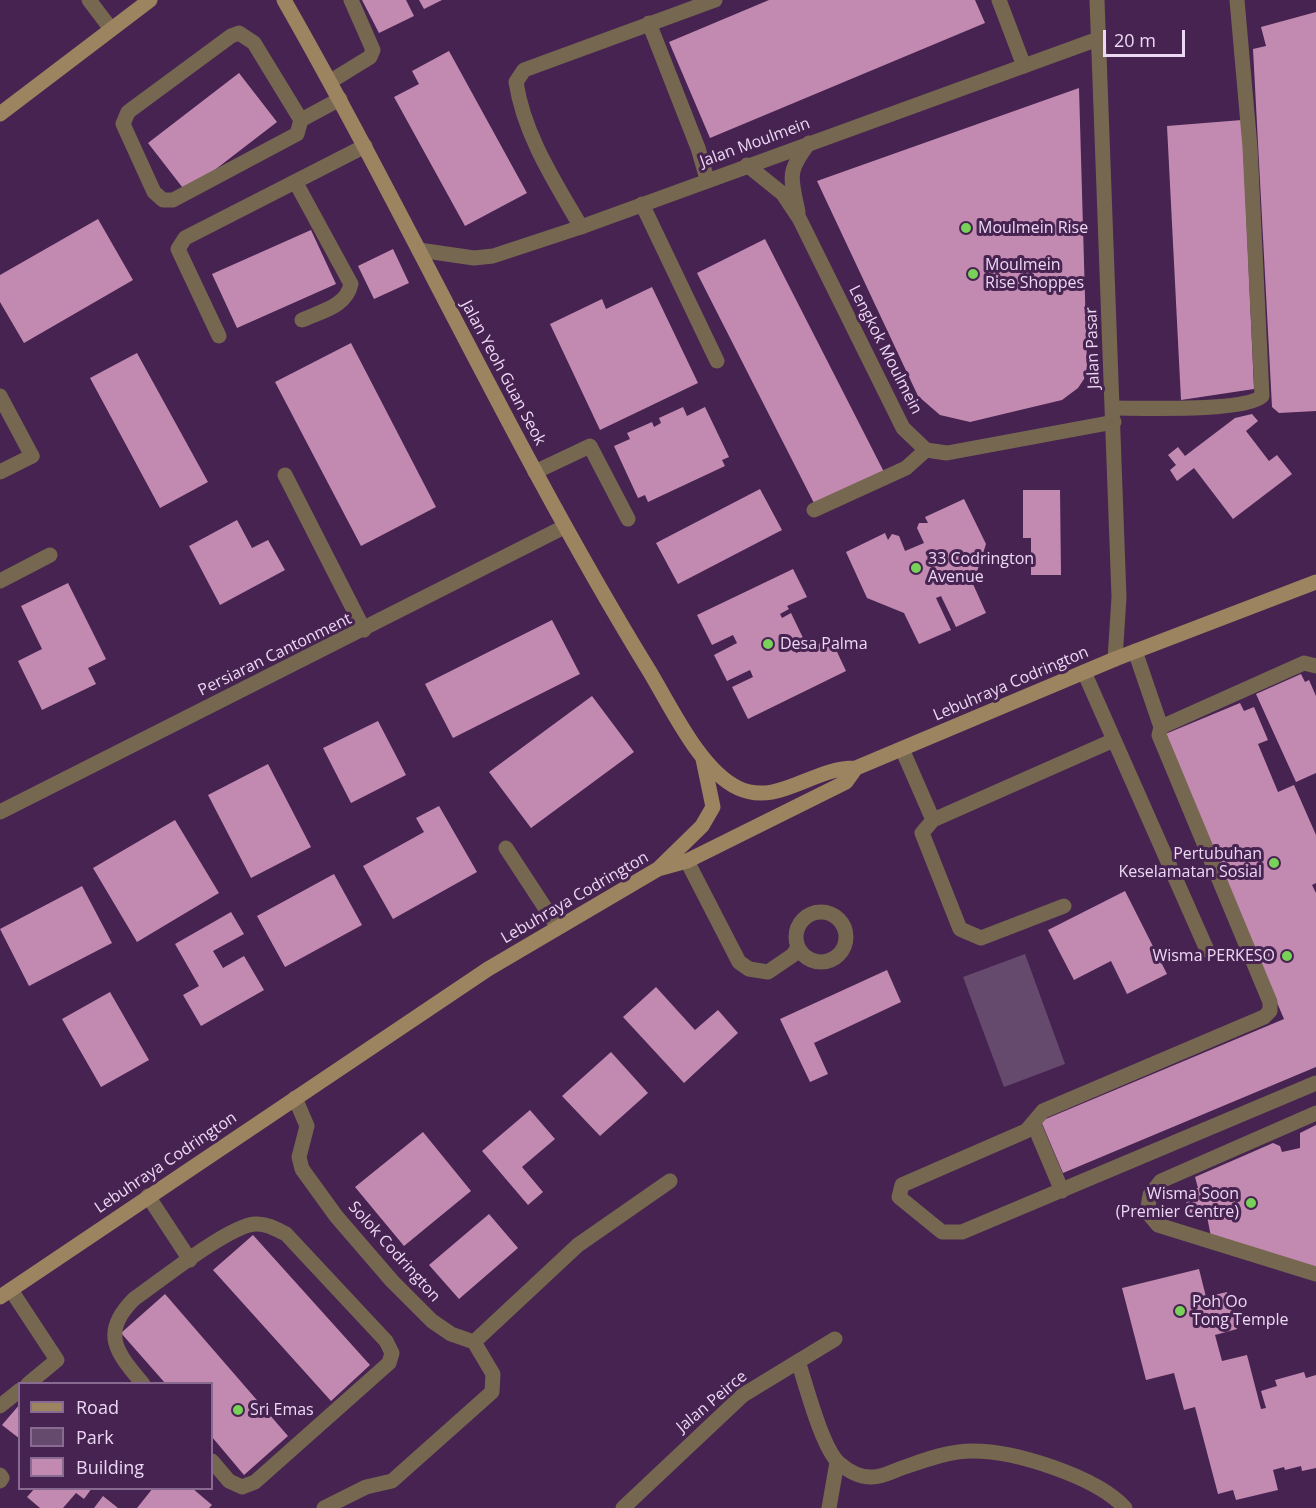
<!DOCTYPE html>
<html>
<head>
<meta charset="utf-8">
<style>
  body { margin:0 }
  #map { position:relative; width:1316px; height:1508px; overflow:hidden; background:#462350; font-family:"Open Sans",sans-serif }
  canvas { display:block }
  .legend { position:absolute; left:18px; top:1382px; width:195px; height:108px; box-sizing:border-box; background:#462350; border:2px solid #896b92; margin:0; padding:8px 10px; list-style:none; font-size:18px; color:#edd8f4 }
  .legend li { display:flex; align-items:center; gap:12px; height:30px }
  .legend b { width:30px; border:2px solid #896b92 }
  .scale { position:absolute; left:1103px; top:30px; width:82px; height:27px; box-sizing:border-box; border:3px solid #edd8f4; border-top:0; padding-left:8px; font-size:18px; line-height:21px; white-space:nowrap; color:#edd8f4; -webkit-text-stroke:4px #462350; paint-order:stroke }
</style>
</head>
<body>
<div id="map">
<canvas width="1316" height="1508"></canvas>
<ul class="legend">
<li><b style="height:8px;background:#9b845f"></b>Road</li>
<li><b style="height:16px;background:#654a6e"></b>Park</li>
<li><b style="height:16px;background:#c38ab1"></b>Building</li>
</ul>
<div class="scale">20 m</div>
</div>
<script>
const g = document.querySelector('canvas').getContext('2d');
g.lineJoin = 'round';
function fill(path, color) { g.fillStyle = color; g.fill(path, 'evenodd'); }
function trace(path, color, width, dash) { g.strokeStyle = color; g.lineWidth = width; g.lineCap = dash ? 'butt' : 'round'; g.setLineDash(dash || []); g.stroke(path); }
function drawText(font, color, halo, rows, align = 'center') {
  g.font = font + ' "Open Sans",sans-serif'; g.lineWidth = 6; g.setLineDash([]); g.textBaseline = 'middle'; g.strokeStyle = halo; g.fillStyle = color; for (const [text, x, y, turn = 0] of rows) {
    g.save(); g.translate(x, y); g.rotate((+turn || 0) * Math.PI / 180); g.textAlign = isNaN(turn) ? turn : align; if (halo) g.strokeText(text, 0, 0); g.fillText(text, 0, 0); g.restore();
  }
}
fill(new Path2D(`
  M1025,954L1065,1064L1004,1087L963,977Z`), '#654a6e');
fill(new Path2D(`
  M362,0H406L414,16L379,33Z
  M419,0H442L424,9Z
  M769,0H975L985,23L710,138L669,42Z
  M1316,12V411L1279,413L1272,407L1253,49L1266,46L1261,27Z
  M449,51L527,193L465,226L394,97L419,84L412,71Z
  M239,73L277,122L186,192L148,143Z
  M1079,88L1087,367L1084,379L1078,388L1062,400L970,422L940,415L918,396L817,181Z
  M1242,120L1254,389L1181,400L1167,126Z
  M98,219L133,280L24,343L0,302V275Z
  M311,230L336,284L237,328L212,274Z
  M765,239L884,472L816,507L697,273Z
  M393,249L409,283L374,299L358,266Z
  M652,287L698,383L600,430L550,324L602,299L606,309Z
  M351,343L436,507L361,546L275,382Z
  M137,353L208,482L160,508L90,378Z
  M683,407L687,416L705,407L729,457L722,460L725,466L648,502L645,495L638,498L614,446L630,439L627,433L652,422L654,427L661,423L659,418Z
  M1252,414L1258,421L1246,431L1269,461L1277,455L1292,474L1233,519L1194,468L1177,481L1170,470L1176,465L1168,455L1178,447L1185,456L1235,418Z
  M760,489L782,530L678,584L656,543Z
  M1023,490H1060L1061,575H1031V538H1023Z
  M964,499L986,544L973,584L986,613L956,627L941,596L936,598L951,630L919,644L904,613L867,598L846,552L885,533L888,540L892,534L899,536L905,551L924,543L917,528L919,523H928L925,517Z
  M237,520L252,548L268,540L285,570L220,605L189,546Z
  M793,569L807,597L787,606L789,609L780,614L782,618L791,613L805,642L793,647L796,653L831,639L846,671L748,719L732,687L753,677L750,670L727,681L714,655L737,643L733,635L712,645L697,615Z
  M68,583L106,659L88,668L96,684L42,710L18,661L42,649L21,606Z
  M552,620L580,674L453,738L425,684Z
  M1301,674L1305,682L1309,680L1316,696V773L1296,782L1256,694Z
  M592,696L634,752L531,828L489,772Z
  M1240,703L1244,711L1254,707L1268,740L1258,744L1278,792L1294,785L1316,835V883L1312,885L1316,893V1067L1063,1173L1041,1121L1284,1019L1163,735Z
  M378,721L406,775L351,803L323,748Z
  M268,764L311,847L251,878L208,795Z
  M439,806L477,872L393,919L363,866L424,832L416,818Z
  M175,820L219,893L137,942L93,868Z
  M334,874L362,925L285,967L257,916Z
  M82,886L112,943L29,986L0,929Z
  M1125,891L1167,974L1127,994L1111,961L1074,980L1048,930Z
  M231,912L244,934L213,951L223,968L244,956L264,990L201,1026L183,995L199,986L175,944Z
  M887,970L901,1002L814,1043L828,1074L810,1082L780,1019Z
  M656,987L695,1030L718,1010L738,1033L684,1083L623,1017Z
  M110,992L149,1060L101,1087L62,1019Z
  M611,1052L648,1093L600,1136L562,1096Z
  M530,1110L555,1139L522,1167L543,1192L528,1205L482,1151Z
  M1316,1125V1267L1211,1237L1207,1216L1190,1219L1184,1191L1198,1188L1195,1177L1273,1143L1280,1146L1282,1152L1300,1148V1133Z
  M423,1132L471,1191L404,1246L355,1187Z
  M489,1214L518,1248L459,1299L429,1265Z
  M253,1235L370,1365L331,1401L213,1270Z
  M1199,1269L1206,1297L1227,1292L1237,1329L1215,1335L1222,1361L1247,1355L1261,1409L1266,1408L1261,1391L1277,1386L1275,1380L1304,1372L1306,1378L1316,1375V1468L1302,1471L1301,1466L1285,1470L1284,1467L1273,1470L1278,1490L1236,1500L1233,1490L1218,1494L1195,1407L1184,1410L1174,1373L1146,1380L1122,1288Z
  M165,1294L288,1436L244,1475L212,1437V1383H165L121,1333Z
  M20,1404V1439L2,1425Z
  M35,1488H92L84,1499L76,1493L63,1508H40L27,1497Z
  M153,1488H192L212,1505L209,1508H137Z
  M103,1496L118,1508H94Z`), '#c38ab1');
trace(new Path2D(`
  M89,0L111,29
  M999,0L1024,66
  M649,23L698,148L707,179
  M331,81L370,57L373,50L351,0
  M301,120L254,43L239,33L231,36L128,112L123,124L154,192L163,200H173L297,134L301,120L340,99
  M296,183L351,284C346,307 321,311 302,320
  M642,204L717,361
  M581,227C555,182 524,135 516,82L524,70L715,0
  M219,336L178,249L185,238L365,146
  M1114,408C1141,408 1246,412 1262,396L1250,147L1237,0
  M0,472L32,456
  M535,472L590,446L628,519
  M285,475L364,630
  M814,510L906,468L926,450
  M0,581L50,555
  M1135,651L1161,727L1159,735L1270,1002V1011L1264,1017L1043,1111L1026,1131L902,1185L899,1197L942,1232H962L1316,1083
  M1084,672L1207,950
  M1161,727L1304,663L1316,666
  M902,749L933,820
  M506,848L557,926
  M687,861L739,962L749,969L768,972L793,955L798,947
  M1064,906L981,938L960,929L922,833L933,820L1114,740
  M796 937a25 25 0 1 1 50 0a25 25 0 1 1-50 0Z
  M1316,1113L1161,1181L1150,1195L1147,1212L1158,1225L1316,1274
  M1034,1125L1062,1191
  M148,1196L190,1260
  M11,1290L57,1360L28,1384
  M143,1384C116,1352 100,1333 134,1299C160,1281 228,1226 255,1224C266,1223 276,1229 286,1234L386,1341L392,1353L389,1363L255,1482L242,1487L229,1481L212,1461
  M0,1406L20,1390
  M0,1475L2,1478L0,1481`), '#766751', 15);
trace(new Path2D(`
  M1097,0L1119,597L1115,659
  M747,165L783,194L799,218L903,428L926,450L947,453L1114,422
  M798,212C791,177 786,173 809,143
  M419,250L474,258L493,256L581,227L1098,39
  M0,396L32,456
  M0,812L564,527
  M295,1098L307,1126L299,1157L302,1169L336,1216L392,1281L432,1321L451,1334L474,1342
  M474,1342L578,1245L670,1181
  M798,1361C806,1385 822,1448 839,1463C848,1471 859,1477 871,1477C881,1478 893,1471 902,1468C925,1460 948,1451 973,1451C1016,1451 1097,1477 1125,1508
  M324,1508L366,1487L392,1481L492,1392L493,1374L474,1342
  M623,1508L743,1395L835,1339
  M829,1508L837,1462`), '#766751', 15);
trace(new Path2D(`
  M284,0C409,219 514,449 645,664C668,700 698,769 738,788C778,807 813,767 856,768
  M0,114L150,0
  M659,868L702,826L713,807L703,759
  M0,1297L488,969L658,869L687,861L846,782L856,768L1115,659L1316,582`), '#9b845f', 15);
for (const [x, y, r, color] of [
  [966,228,6,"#78d158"],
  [973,274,6,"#78d158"],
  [916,568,6,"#78d158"],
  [768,644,6,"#78d158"],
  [1274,863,6,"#78d158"],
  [1287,956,6,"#78d158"],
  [1251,1203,6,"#78d158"],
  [1180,1311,6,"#78d158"],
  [238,1410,6,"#78d158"]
]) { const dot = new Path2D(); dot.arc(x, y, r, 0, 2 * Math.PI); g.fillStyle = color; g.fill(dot); trace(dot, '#462350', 2); }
drawText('16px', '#edd8f4', '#462350', [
  ["Jalan Moulmein",755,143,-20],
  ["Jalan Pasar",1093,348,-92],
  ["Lengkok Moulmein",885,350,63],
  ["Jalan Yeoh Guan Seok",503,373,62],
  ["Persiaran Cantonment",275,655,-26],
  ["Lebuhraya Codrington",1011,684,-23],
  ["Lebuhraya Codrington",575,898,-30],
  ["Lebuhraya Codrington",166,1163,-34],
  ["Solok Codrington",394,1252,48],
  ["Jalan Peirce",712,1402,-40]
]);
drawText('16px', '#edd8f4', '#462350', [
  ["Moulmein Rise",978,228],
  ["Moulmein",985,265],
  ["Rise Shoppes",985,283],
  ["33 Codrington",928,559],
  ["Avenue",928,577],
  ["Desa Palma",780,644],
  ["Pertubuhan",1262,854,"right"],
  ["Keselamatan Sosial",1262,872,"right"],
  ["Wisma PERKESO",1275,956,"right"],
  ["Wisma Soon",1239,1194,"right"],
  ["(Premier Centre)",1239,1212,"right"],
  ["Poh Oo",1192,1302],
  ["Tong Temple",1192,1320],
  ["Sri Emas",250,1410]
], 'left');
</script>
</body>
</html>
